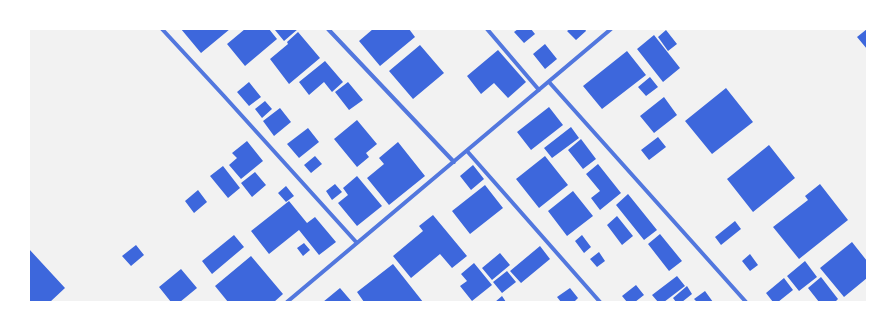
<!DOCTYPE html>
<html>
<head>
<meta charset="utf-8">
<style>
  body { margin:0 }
  #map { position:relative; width:896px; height:331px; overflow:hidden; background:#f2f2f2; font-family:"Titillium Web",sans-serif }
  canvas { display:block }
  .frame { position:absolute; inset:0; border:30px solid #fff; pointer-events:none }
</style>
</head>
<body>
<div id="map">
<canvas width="896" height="331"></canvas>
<div class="frame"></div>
</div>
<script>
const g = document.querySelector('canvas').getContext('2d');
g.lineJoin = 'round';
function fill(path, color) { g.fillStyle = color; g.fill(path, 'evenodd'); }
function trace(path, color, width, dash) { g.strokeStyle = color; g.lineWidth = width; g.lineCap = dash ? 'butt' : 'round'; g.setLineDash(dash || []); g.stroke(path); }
fill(new Path2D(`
  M181,29H230L201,53Z
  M245,29H269L277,39L245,66L227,44Z
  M276,29H298L284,41L275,30Z
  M373,29H409L415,37L380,66L359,41Z
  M518,29H531L535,34L524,43L514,32Z
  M570,29H585L586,31L576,40L567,31Z
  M867,29V49L857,37Z
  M666,30L677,44L668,51L658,37Z
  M298,32L320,58L289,84L270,59L288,44L287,42Z
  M654,35L680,68L663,82L637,49Z
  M545,44L557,59L545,69L533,54Z
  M420,45L444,73L413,99L389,71Z
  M498,50L526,82L508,98L494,83L481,94L467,76Z
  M627,51L646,75L602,109L583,86Z
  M325,61L343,82L332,92L324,82L309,95L299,82Z
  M650,77L658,87L646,96L638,87Z
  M249,82L261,97L249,106L237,92Z
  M348,82L363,100L349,110L335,92Z
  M726,88L753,122L712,154L685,121Z
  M664,97L677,115L654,133L640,116Z
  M265,101L272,109L262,118L255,109Z
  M549,107L563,125L531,150L517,132Z
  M280,108L291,122L274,136L263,121Z
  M357,120L377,144L366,153L369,157L357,167L334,139Z
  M571,127L579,138L552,158L544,148Z
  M308,128L319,142L299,158L287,144Z
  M658,137L666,147L649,160L641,150Z
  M581,139L596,159L583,169L568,150Z
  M247,141L263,161L241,179L229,165L237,158L232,153Z
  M398,142L425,176L389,205L367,178L384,164L379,158Z
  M769,145L795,178L753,212L727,179Z
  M315,156L322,164L311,173L304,165Z
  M545,156L568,185L539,208L516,179Z
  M598,164L621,193L600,210L591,198L600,191L586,174Z
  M473,165L484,179L471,190L460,176Z
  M223,166L240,188L228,198L210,176Z
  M255,172L266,185L252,197L241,183Z
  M357,176L382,206L357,226L338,203L348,195L343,188Z
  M335,184L342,192L332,200L326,191Z
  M820,184L848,220L799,259L773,227L808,200L805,196Z
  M485,185L503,208L470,234L452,211Z
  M286,186L294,196L286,202L278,193Z
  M198,190L207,202L194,213L185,201Z
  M573,191L593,216L567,236L548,211Z
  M628,194L657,230L644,240L616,205Z
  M289,201L307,223L315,217L336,242L319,255L299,230L269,254L251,231Z
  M433,215L467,256L452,268L440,254L411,278L393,256L423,231L419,226Z
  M617,216L633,236L622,245L607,225Z
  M735,221L741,229L721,245L715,237Z
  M660,234L682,261L669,271L648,244Z
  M234,235L244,247L212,274L202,261Z
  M582,235L591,247L584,253L575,241Z
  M852,242L867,261V278L844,297L820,268Z
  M304,243L310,250L303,256L297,248Z
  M136,245L144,255L131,266L122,256Z
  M540,246L550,259L521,283L510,271Z
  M29,249L65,288L50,302H29Z
  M599,252L605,261L597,267L590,259Z
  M500,253L510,265L492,280L482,268Z
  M750,254L758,265L750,271L742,261Z
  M251,256L283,294L274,302H228L215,286Z
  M805,261L817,277L799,291L787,276Z
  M474,263L492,285L472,301L460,286L467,281L461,274Z
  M393,264L423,302H364L357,292Z
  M181,269L197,288L180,302H171L159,287Z
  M507,271L516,282L502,293L493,282Z
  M677,276L685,286L664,302H658L652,295Z
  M821,277L838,299L835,302H819L808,288Z
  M784,278L793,290L778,302H773L766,293Z
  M636,285L644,295L635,302H627L622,296Z
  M687,286L692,294L682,302H676L673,298Z
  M340,288L352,302H323Z
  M570,288L578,298L574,302H561L557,297Z
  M705,291L713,302H697L694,299Z
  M502,296L506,302H495Z`), '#3d67dc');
trace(new Path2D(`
  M162,29L224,96L357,243
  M328,29L454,162
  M487,29L539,90
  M549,82L746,302
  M467,151L600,302
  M287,302L611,29`), '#5277de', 4);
</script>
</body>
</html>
